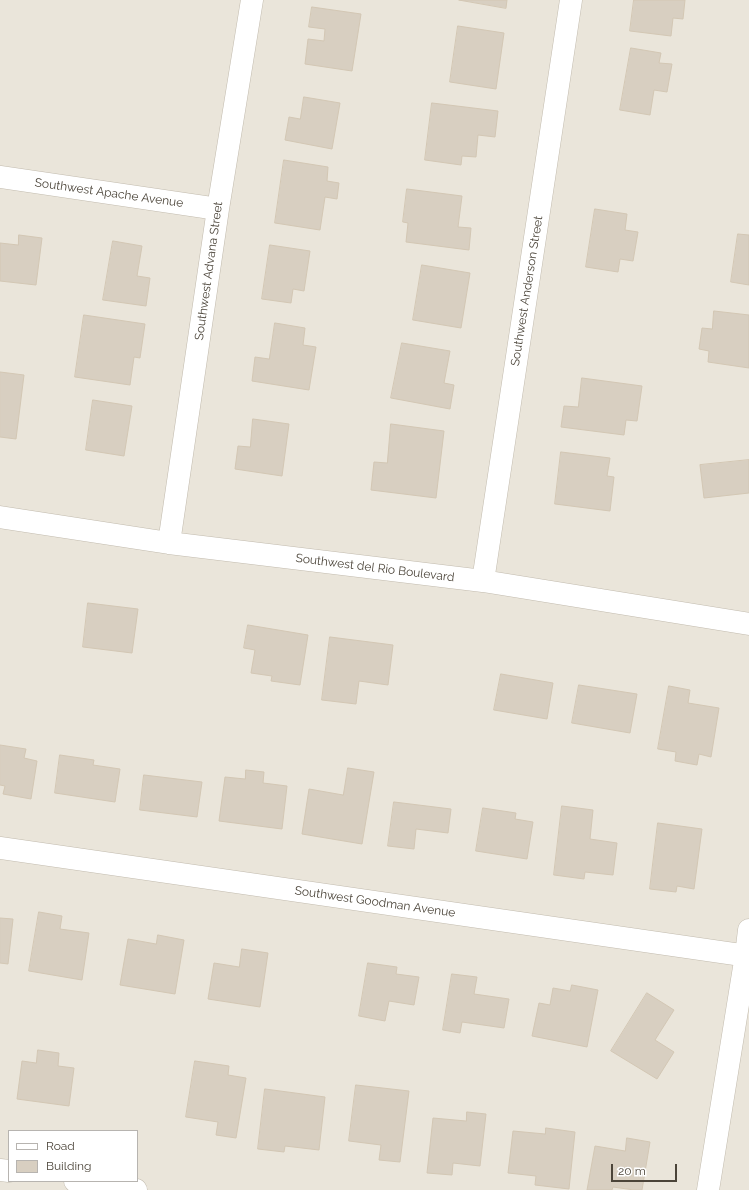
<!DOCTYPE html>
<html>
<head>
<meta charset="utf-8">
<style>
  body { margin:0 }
  #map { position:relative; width:749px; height:1190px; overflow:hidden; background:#f6f3ec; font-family:Raleway,sans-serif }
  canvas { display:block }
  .legend { position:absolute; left:8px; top:1130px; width:130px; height:52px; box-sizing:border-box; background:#fff; border:1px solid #b7b4b0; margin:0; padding:5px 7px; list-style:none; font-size:12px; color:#4b4439 }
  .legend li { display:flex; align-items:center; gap:8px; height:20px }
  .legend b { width:20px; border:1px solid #b7b4b0 }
  .scale { position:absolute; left:611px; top:1164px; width:66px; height:18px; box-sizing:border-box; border:2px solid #4b4439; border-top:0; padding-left:5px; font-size:12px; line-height:14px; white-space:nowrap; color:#4b4439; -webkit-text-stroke:3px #fff; paint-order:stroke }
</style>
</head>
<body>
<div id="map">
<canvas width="749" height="1190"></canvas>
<ul class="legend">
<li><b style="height:5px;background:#fff"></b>Road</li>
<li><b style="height:11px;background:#d8cfc1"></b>Building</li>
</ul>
<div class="scale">20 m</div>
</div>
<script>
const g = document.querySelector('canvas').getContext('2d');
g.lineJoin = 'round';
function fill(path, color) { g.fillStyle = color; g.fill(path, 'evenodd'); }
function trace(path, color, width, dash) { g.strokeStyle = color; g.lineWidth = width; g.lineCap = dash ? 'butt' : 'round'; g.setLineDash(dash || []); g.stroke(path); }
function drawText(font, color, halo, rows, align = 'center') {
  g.font = font + ' Raleway,sans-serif'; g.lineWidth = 3; g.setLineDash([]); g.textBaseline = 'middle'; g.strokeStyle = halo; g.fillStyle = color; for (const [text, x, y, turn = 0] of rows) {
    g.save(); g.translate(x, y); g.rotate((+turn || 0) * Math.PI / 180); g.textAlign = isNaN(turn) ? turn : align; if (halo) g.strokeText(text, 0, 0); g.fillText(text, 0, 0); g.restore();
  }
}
fill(new Path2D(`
  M0,0H749V1190H0ZM9,1131H137V1181H9Z`), '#eae5da');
const building = new Path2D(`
  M459,0H507L506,8Z
  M634,0H685L683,19L673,18L671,36L630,31Z
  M312,7L361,14L352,71L305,64L308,39L324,41L325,29L309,27Z
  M458,26L504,33L496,89L450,82Z
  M631,48L661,53L659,63L672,64L667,92L654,90L650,115L620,110Z
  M304,97L340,103L332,149L285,140L289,117L300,119Z
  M432,103L498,111L495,137L478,135L476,157L462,156L461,165L425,160Z
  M284,160L328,167L327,181L339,183L337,199L325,197L320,230L275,223Z
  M407,189L462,196L458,227L471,228L469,250L406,242L408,223L403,222Z
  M595,209L627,214L625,230L638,232L633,261L620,259L618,272L586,267Z
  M738,234L749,235V285L731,282Z
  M19,235L42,238L36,285L0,281V243L18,245Z
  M113,241L142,246L137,276L150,278L146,306L103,300Z
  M270,245L310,251L304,291L293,289L291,303L262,299Z
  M422,265L470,273L461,328L413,320Z
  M714,311L749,315V368L708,362L709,351L699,349L702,328L712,329Z
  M84,315L145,324L140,358L134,357L130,385L75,377Z
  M275,323L305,328L303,345L316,347L309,390L252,381L255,357L269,359Z
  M402,343L450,351L444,383L454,385L450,409L391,398Z
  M0,372L24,375L16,439L0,437Z
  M582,378L642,386L637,421L626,420L624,435L561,427L564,406L578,407Z
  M93,400L132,406L124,456L86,450Z
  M253,419L289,424L282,476L235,469L238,446L250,447Z
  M391,424L444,431L436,498L371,490L374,462L387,463Z
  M561,452L610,458L607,476L614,477L610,511L555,504Z
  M749,460V493L704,498L700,465Z
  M88,603L138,609L132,653L83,647Z
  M248,625L308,635L300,685L271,681L272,676L251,673L255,650L244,648Z
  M330,637L393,645L388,685L359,681L356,704L322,700Z
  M501,674L553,683L547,719L494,710Z
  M579,685L637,694L630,733L572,723Z
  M669,686L690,690L688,703L719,708L711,757L699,754L697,765L675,761L676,752L658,749Z
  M0,745L26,749L24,758L37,761L31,799L3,794L5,786L0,785Z
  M60,755L94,760L93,765L120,769L115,802L55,793Z
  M348,768L374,772L362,844L302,834L309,789L343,795Z
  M246,770L264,772L263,783L287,786L282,829L219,821L225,777L245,779Z
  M144,775L202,782L197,817L140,810Z
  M394,802L451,809L448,833L416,829L414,849L388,846Z
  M562,806L593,810L590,839L617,843L613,875L585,872L584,879L554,875Z
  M483,808L516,813L515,819L533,822L527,859L476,851Z
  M658,823L702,829L694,889L677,886L676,892L650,889Z
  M39,912L62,916L60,929L89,933L82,980L29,971Z
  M0,918L13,919L8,964L0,963Z
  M158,935L184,940L175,994L120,985L128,939L156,944Z
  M242,949L268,953L260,1007L208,999L214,963L239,967Z
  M368,963L397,967L396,974L419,977L414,1005L389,1001L385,1021L359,1016Z
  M452,974L477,977L474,994L509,999L504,1028L462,1022L460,1033L443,1030Z
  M572,985L598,990L587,1047L532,1036L539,1003L550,1005L553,988L570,991Z
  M647,993L674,1010L655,1040L674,1052L657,1079L611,1051Z
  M38,1050L59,1053L58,1066L74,1068L69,1106L17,1099L22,1061L36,1063Z
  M195,1061L229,1066L228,1075L246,1078L236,1138L216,1135L218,1122L186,1117Z
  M356,1085L409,1091L400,1162L379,1160L381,1145L349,1141Z
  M265,1089L325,1097L319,1150L285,1146L284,1152L258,1149Z
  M467,1112L486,1114L480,1166L453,1163L452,1175L427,1173L433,1118L466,1121Z
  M546,1128L575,1132L569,1189L535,1185L536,1176L508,1173L513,1131L545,1134Z
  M627,1138L650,1142L642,1190H634L613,1187L612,1190H587L595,1146L625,1151Z`);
fill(building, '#d8cfc1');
trace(building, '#d3c7b4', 1);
const minor = new Path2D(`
  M0,177L218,209
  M0,517L169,543L483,581L749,624
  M169,543L218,209L252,0
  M483,581L571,0
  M0,848L749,956
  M0,1170L9,1171
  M75,1181L136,1190
  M708,1190L746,955L749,930`);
trace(minor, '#c2bbae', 23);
trace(minor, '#fff', 22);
drawText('12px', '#4b4439', '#fff', [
  ["Southwest Apache Avenue",109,193,8],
  ["Southwest Advana Street",209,271,-82],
  ["Southwest Anderson Street",527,291,-81],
  ["Southwest del Rio Boulevard",375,568,7],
  ["Southwest Goodman Avenue",375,902,8]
]);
</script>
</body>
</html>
